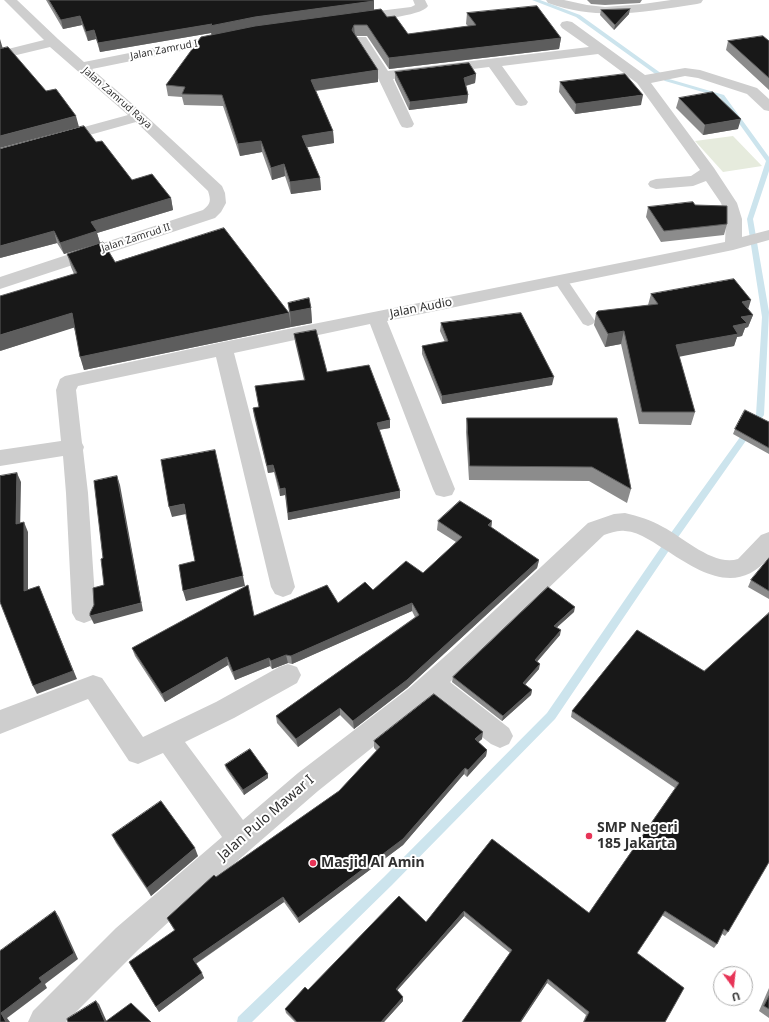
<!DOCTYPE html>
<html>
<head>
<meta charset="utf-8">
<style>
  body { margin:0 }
  #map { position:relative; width:769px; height:1022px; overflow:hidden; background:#fff; font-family:"Noto Sans",sans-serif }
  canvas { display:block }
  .north { position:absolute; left:713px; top:966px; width:40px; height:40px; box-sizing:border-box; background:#fff; border:1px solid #adadad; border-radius:50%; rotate:165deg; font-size:11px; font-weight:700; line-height:16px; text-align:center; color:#313131 }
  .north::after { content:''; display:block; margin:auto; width:14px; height:18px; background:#e73457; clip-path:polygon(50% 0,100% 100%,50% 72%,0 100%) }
</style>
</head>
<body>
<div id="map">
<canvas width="769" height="1022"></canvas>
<div class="north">U</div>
</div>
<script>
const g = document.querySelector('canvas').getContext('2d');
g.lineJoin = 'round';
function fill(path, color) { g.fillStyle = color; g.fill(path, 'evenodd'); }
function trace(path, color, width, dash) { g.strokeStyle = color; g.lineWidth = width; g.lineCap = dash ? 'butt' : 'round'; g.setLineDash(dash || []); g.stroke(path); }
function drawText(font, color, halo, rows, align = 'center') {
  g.font = font + ' "Noto Sans",sans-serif'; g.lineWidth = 4; g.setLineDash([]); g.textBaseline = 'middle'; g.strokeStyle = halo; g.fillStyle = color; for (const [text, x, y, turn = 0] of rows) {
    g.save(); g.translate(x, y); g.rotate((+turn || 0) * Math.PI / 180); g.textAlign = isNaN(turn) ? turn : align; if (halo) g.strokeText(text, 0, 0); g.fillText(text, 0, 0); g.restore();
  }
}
fill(new Path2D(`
  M733,136L762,166L723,172L695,141Z`), '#e6ebdd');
fill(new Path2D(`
  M532,0H540L580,15L669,79L724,95L769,157V171L753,219L769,312L764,415L674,543L555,719L392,885L252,1022H237L238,1017L384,877L547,713L668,537L756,415L762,317L747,219L766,161L720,97L665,81L576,17Z`), '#cce4ed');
fill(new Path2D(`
  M561,277L566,278L593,318L595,321L593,324L588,326L583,324L554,281L556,278Z`), '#cecece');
fill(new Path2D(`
  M4,0H17L58,39L84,62L225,34L230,35L232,38L230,41L225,42L92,69L144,114L222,186L225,193L226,203L221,212L215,218L0,289V277L203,210C211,204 211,200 208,191L136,122L0,160V150L128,115L50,47L0,59V51L44,40Z
  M413,0H425L428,6C421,17 369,20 354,22L349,21L348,18L349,15L354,14L411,7L415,5Z
  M546,0H564L587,5L605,7L643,4L671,0H703L701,3L697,4C643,12 600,21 548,3Z
  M567,21L572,22L645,75L685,68L700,70L757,88L769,99V111L764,110L747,94L698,78L685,76L651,83L714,168L737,203L742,219V237L769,230V240L733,250L387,321L455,489L452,495L444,497L436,495L433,489L370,324L234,353L295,587L291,594L283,597L275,594L271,587L216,357L78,386L76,390L82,443L84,447L83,450L88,493L96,613L92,620L84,623L76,620L72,613L66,493L63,456L0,466V450L61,441L56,390L60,379L65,376L223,342L725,242L726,219L721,203L706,181L693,186L656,189L650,187L648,184L650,181L656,179L691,176L700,170L637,83L598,54L502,66L528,102L526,105L521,106L516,105L489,67L393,79L414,124L412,127L407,128L402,127L400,124L377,76L354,40L356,37H366L388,71L589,47L562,28L560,25L562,22Z
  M625,513C638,516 651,520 663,527C683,537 714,567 738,559L761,535L769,532V557C739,595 702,574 669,552C655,544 641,532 625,531C617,530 611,533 604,535L450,682L509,728L513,736L509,744L500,748L491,744L433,699L318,791L198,895L138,950L66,1022H28L33,1011L116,928L222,837L163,753L138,764L129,761L88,699L0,734V710L93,675L102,678L143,737L216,702L279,667L288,664L297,667L301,675L297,683L234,718L185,742L243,820L298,773L408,689L451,651L588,523L614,514Z`), '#cecece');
fill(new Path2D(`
  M46,0H373L374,1V10L387,17L408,34L468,26L466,24L467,13L561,38L559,49L389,69L367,36H356L378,82L316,91L333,131L334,143L307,147L320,178L321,190L291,194L285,176L272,180L262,152L240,156L223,106L184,105L182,97L168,96L166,85L212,34L211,33L100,52L96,39L88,41L82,25L63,29Z
  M587,0H642L640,3L605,5L591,4Z
  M601,10L629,14L614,30L600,15Z
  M728,41H769V90L726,50Z
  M395,72L476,74L475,83L466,86L468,95L467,103L409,110L395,80Z
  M560,82L641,105L575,114L559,92Z
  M679,98L738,129L703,135L676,108Z
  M96,142L132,180L171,198L173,210L97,233L100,243L64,254L57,243L0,258Z
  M695,205L727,224L724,235L661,242L646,217L648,207Z
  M67,254L115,262L289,313L288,303L311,308L312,323L291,327L290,321L291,327L84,370L74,327L0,351L74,274L71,267Z
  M651,294L748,309L753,315L748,327L745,328L742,336L737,337L734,346L679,356L695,412L691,425L639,424L621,344L605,347L594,325L596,313L648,305Z
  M441,323L552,385L442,404L422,354V346L445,342L440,331Z
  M294,334L327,372L390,428L379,430L400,498L288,520L285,495L280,496L274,472L268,473L254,416L253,408L259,407L304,380L295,342Z
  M467,418H617L631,489L627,503L589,481L469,480L466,432Z
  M769,422V454L733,434L735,429Z
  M438,521H492L491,528L539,560L537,568L407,688L354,729L340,715L298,747L277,723L276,716L415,617L412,611L292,664L288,663L272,669L270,666L235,680L228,665L165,702L135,656L132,648L254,616L338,603L373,590L423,573L456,542L437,530Z
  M769,558V599L748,587L751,580Z
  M574,612L557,627L560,635L537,662L539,669L525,685L532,690L531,695L502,721L452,682L453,677Z
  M637,630L728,932L725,936L722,934L717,944L714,948L662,915L637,953L665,1022H583L586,1015L547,983L521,1022H462L510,953L464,916L397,990L403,997V1001L384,1022H295L286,1013L285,1009L308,990L426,922L492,839L589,913L675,788L571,717L572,711Z
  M482,739L478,742L487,750L486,756L467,777L464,774L403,845L299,923L284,902L196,964L204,978L159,1012L156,1007L174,930L167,918L216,877L339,791L377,751L374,748V741Z
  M225,765L268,774V778L244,795L226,769Z
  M112,835L198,856L151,896L116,843Z
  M769,988V1018L759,1011Z`), '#8c8c8c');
fill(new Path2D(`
  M374,1V10L212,35L211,33L100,52L98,43L255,17Z
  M630,9L629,14L614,30L615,25Z
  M80,16L82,25L63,29L61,20Z
  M354,25L355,36L352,30Z
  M94,30L96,39L88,41L86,32Z
  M561,38L559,49L389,69V58Z
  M0,39L3,49L0,50Z
  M378,70V82L312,91L311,80Z
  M476,74L475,83L464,86V78Z
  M468,95L467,103L409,110L410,102Z
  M643,95L641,105L575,114L576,104Z
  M76,116L79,127L0,148V136Z
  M741,119L738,129L703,135L705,125Z
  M333,131L334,143L303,148L302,136Z
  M261,141L262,152L240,156L238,144Z
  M284,164L285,176L272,180L271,168Z
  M320,178L321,190L291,194L290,182Z
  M171,198L173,210L97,233L100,243L64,254L60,243L91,222Z
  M54,231L57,243L0,258V246Z
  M751,300L747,313L742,302Z
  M311,308L312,323L291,327L290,312Z
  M72,313L76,327L0,351V335Z
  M289,313L291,327L84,370L80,357Z
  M753,315L748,327L745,328L742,336L737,337L734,346L673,358L676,345L733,326L741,317Z
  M624,331L621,344L605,347L608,334Z
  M554,377L552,385L442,404V396Z
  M390,420V428L377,430V423Z
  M273,465L274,472L268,473L267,466Z
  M17,473L21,482L20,533L16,524Z
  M117,476L120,485L143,611L94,624L90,616L141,603Z
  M285,488V495L280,496V489Z
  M400,491V498L288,520V513Z
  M184,504L186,514L172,517L169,507Z
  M492,521L491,529L488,525Z
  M24,522L28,532V600L24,591Z
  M539,560L537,568L407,688L354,729L353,721Z
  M243,576L245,586L186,601L183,591Z
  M39,586L77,679L37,694L33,686Z
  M412,603V611L292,664L291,656Z
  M575,607L574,612L553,631L554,626Z
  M561,630L560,635L534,665L535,660Z
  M286,655L288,663L272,669L271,661Z
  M227,657L228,665L165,702L162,694Z
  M269,658L270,666L235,680L233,672Z
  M540,664L539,669L522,688L523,683Z
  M532,690L531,695L502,721L503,716Z
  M340,708V715L298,747L296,739Z
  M483,732L482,739L474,746L475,739Z
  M487,750L486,756L467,777L468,770Z
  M465,768L464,774L403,845L299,923L298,918Z
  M268,774V778L244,795L243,790Z
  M195,848L198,856L151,896L147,888Z
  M283,897L284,902L195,964L193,959Z
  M55,911L59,917L78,959L45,984L47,988L7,1018L10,1022H6L1,1013L39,978Z
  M464,911V916L395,993L396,989Z
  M202,973L204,978L159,1012L156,1007Z
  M548,979L547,983L521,1022H520Z
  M403,997V1001L384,1022H381Z
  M96,1001L99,1004L107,1022H105Z`), '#5d5d5d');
const building = new Path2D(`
  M49,0H373L374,1L255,17L210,26L212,24L98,43L94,30L86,32L80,16L61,20Z
  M537,6L561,38L389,58L367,25H354L352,30L378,70L311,80L333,131L302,136L320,178L290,182L284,164L271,168L261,141L238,144L222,95L182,94L185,87L166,85L201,37L255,26L381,9L387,17L395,16L408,34L476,25L467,13Z
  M630,9L615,25L601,10Z
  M763,36L769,41V78L728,41Z
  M8,47L46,91L56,89L76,116L0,136V49Z
  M469,63L476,74L464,78L468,95L410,102L395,72Z
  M625,74L643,95L576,104L560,82Z
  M713,92L741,119L705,125L679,98Z
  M84,126L96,142L102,141L132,180L152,174L171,198L91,222L97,231L60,243L54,231L0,246V149Z
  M693,202L695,205L727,206V224L664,231L648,207Z
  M224,228L289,313L80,357L72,313L0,335V296L77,273L67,254L103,242L115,262Z
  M734,279L751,300L742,302L753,315L741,317L747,323L733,326L738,334L676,345L695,412H642L624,331L608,334L596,313L598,311L658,304L651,294Z
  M309,298L311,308L290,312L288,303Z
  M521,313L554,377L442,396L422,346L448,341L441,323Z
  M316,330L327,372L369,365L390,420L377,423L400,491L288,513L285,488L280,489L273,465L267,466L253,408L259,407L255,386L305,380L294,334Z
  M745,410L769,422V448L735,429Z
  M467,418H617L631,489L592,467L470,466Z
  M215,450L243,576L183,591L179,565L195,561L184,504L169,507L161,460Z
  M17,473L16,524L24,522V591L39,586L73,671L33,686L0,602V476Z
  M117,476L141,603L90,616V613L94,605L93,588L104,585L101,559L103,558L94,481Z
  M460,501L492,521L488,525L539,560L407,680L353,721L340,708L296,739L276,716L419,615L412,603L291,656L286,655L271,661L269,658L233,672L227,657L162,694L132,648L248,585L254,616L327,585L338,603L365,582L373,590L406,561L423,573L462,537L438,521Z
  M769,558V591L751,580Z
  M548,587L575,607L554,626L561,630L535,660L540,664L523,683L532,690L503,716L453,677Z
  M769,613V862L728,932L724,929L717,944L665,911L637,953L684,988L665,1022H584L589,1012L548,979L520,1022H462L512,950L464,911L396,989L403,997L381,1022H297L285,1009L305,987L308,990L399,896L426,922L492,839L589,913L679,783L572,711L637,630L704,671Z
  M434,694L483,732L475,739L487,750L468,770L465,768L403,839L298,918L283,897L193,959L202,973L156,1007L129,962L175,930L167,918L214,875L216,877L339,791L380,747L374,741Z
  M250,749L268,774L243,790L225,765Z
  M161,801L195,848L147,888L112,835Z
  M55,911L74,953L39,978L42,982L1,1013L6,1022H0V951Z
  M769,996V1009L764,1006Z
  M96,1001L105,1022L131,1003L151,1022H68L67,1019Z`);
fill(building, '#181818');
trace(building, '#5d5d5d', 1);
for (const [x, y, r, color] of [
  [589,836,4,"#e73457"],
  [313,863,4,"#e73457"]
]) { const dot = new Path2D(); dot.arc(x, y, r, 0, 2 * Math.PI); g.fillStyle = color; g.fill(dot); trace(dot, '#fff', 1.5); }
drawText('10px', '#313131', '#fff', [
  ["Jalan Zamrud I",164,50,-11],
  ["Jalan Zamrud Raya",117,98,41],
  ["Jalan Zamrud II",136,238,-18]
]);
drawText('12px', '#313131', '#fff', [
  ["Jalan Audio",421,308,-11]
]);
drawText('14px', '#313131', '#fff', [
  ["Jalan Pulo Mawar I",266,818,-41]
]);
drawText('bold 14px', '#313131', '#fff', [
  ["SMP Negeri",597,828],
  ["185 Jakarta",597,844],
  ["Masjid Al Amin",321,863]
], 'left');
</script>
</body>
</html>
